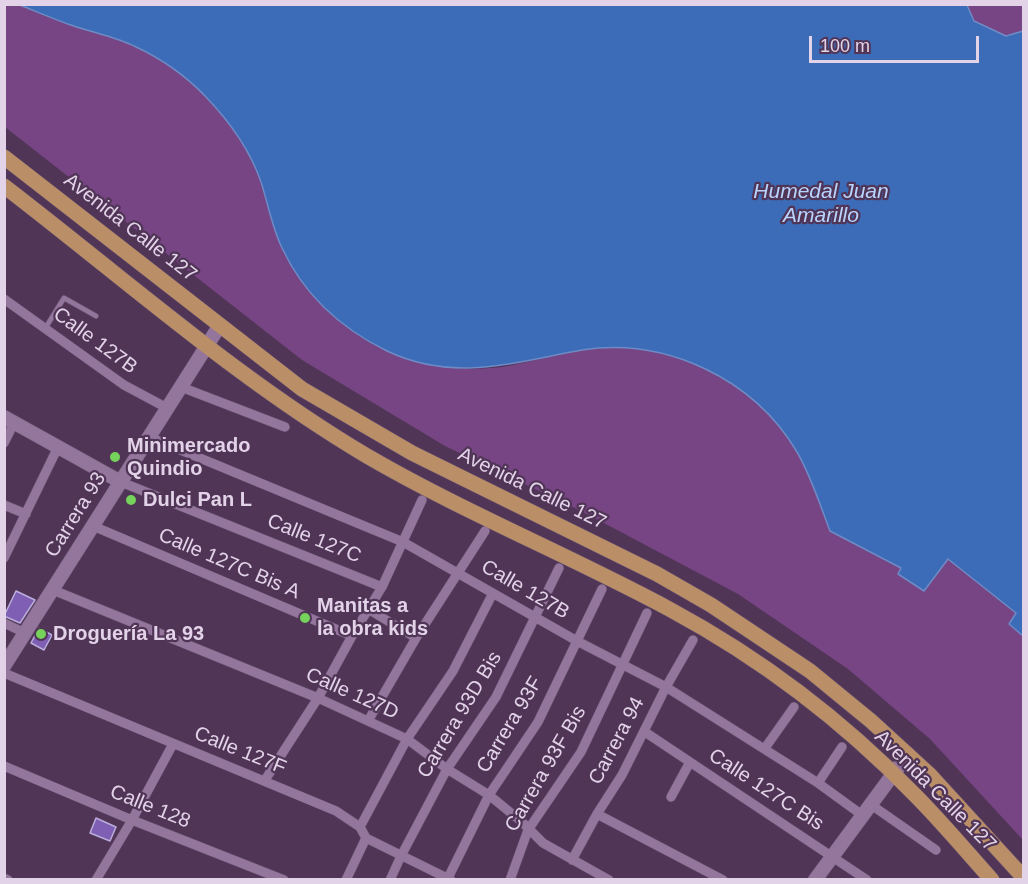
<!DOCTYPE html>
<html>
<head>
<meta charset="utf-8">
<style>
  body { margin:0 }
  #map { position:relative; width:1028px; height:884px; overflow:hidden; background:#503557; font-family:Arial,sans-serif }
  canvas { display:block }
  .frame { position:absolute; inset:0; border:6px solid #e3d3e8; pointer-events:none }
  .scale { position:absolute; left:809px; top:36px; width:170px; height:27px; box-sizing:border-box; border:3px solid #e3d3e8; border-top:0; padding-left:8px; font-size:18px; line-height:21px; white-space:nowrap; color:#e3d3e8; -webkit-text-stroke:4px #503557; paint-order:stroke }
</style>
</head>
<body>
<div id="map">
<canvas width="1028" height="884"></canvas>
<div class="frame"></div>
<div class="scale">100 m</div>
</div>
<script>
const g = document.querySelector('canvas').getContext('2d');
g.lineJoin = 'round';
function fill(path, color) { g.fillStyle = color; g.fill(path, 'evenodd'); }
function trace(path, color, width, dash) { g.strokeStyle = color; g.lineWidth = width; g.lineCap = dash ? 'butt' : 'round'; g.setLineDash(dash || []); g.stroke(path); }
function drawText(font, color, halo, rows, align = 'center') {
  g.font = font + ' Arial,sans-serif'; g.lineWidth = 4.5; g.setLineDash([]); g.textBaseline = 'middle'; g.strokeStyle = halo; g.fillStyle = color; for (const [text, x, y, turn = 0] of rows) {
    g.save(); g.translate(x, y); g.rotate((+turn || 0) * Math.PI / 180); g.textAlign = isNaN(turn) ? turn : align; if (halo) g.strokeText(text, 0, 0); g.fillText(text, 0, 0); g.restore();
  }
}
fill(new Path2D(`
  M5,5C10,5 16,4 21,5C29,7 38,12 46,16C59,21 73,26 87,30C103,35 118,39 133,46C185,69 232,114 255,166C262,183 265,201 271,218C287,268 317,309 361,337C404,364 458,374 508,366C533,361 558,354 583,350C667,337 753,379 797,451C811,475 820,505 831,531L902,568L898,575L948,559L1017,613L1009,624L1023,636V840L930,739L848,669L738,594L583,512L445,446L302,360L5,127Z
  M967,5H1023V31L1006,37L974,21Z`), '#774484');
const water = new Path2D(`
  M967,5L974,21L1006,36L1023,31V636L1009,624L1016,613L948,559L924,591L898,574L901,568L830,531C820,505 811,476 797,452C754,379 666,337 582,350C514,362 455,383 387,351C342,329 304,295 282,248C272,227 268,204 261,182C250,150 229,121 206,97C186,76 162,59 136,47C119,38 99,34 80,28C60,22 40,13 20,5Z`);
fill(water, '#3c6cb7');
trace(water, '#6e8bc6', 1.5);
const building = new Path2D(`
  M16,591L35,600L20,623L4,616Z
  M39,628L52,635L44,650L31,643Z
  M96,818L116,827L110,841L90,833Z`);
fill(building, '#7e5fb3');
trace(building, '#bbaddb', 1.5);
const lane = new Path2D(`
  M46,327L64,298L96,316`);
const street = new Path2D(`
  M4,299L124,385L167,408
  M181,387L285,427
  M149,437L403,542L577,641L666,687L818,783L862,815
  M4,443L14,423
  M121,482L382,587
  M4,505L26,514
  M93,526L352,636
  M4,558L58,447
  M53,590L318,698L407,739L447,769L489,795L522,822L543,843L609,880
  M368,609L416,638
  M4,623L25,633
  M4,673L336,811L360,827L366,838L451,880
  M368,721L416,638L485,531
  M645,732L867,880
  M765,748L794,707
  M4,766L132,820L284,880
  M265,780L318,698L352,636L382,587L422,500
  M818,783L842,747
  M671,797L690,762
  M870,804L936,850
  M597,814L723,880
  M360,827L407,739L453,671L493,593
  M572,860L597,814L622,775L666,687L693,640
  M4,878L8,880
  M448,878L489,795L538,722L602,589
  M96,880L132,820L173,744
  M346,880L366,838
  M390,880L401,856L447,769L496,697L559,568
  M510,880L528,830L581,752L647,613`);
const secondary = new Path2D(`
  M4,417L121,482
  M4,666L220,325
  M815,880L908,754`);
const primary = new Path2D(`
  M4,157L302,389L412,453L657,574L711,605L810,671L871,721L930,775L1024,878
  M4,186C124,278 237,379 367,456C465,513 571,556 671,610C760,658 844,722 914,794C941,821 966,851 992,880`);
trace(lane, '#695370', 6);
trace(street, '#695370', 10);
trace(secondary, '#695370', 15);
trace(primary, '#695370', 16);
trace(lane, '#94759c', 4.5);
trace(street, '#94759c', 9);
trace(secondary, '#94759c', 14);
trace(primary, '#ba8e66', 15);
for (const [x, y, r, color] of [
  [115,457,6,"#75d25b"],
  [131,500,6,"#75d25b"],
  [305,618,6,"#75d25b"],
  [41,634,6,"#75d25b"]
]) { const dot = new Path2D(); dot.arc(x, y, r, 0, 2 * Math.PI); g.fillStyle = color; g.fill(dot); trace(dot, '#503557', 2); }
drawText('20px', '#e3d3e8', '#503557', [
  ["Avenida Calle 127",130,228,38],
  ["Calle 127B",95,341,36],
  ["Avenida Calle 127",532,489,26],
  ["Carrera 93",76,515,-58],
  ["Calle 127C",314,539,22],
  ["Calle 127C Bis A",229,564,23],
  ["Calle 127B",525,590,30],
  ["Calle 127D",352,694,24],
  ["Carrera 93D Bis",460,715,-59],
  ["Carrera 93F",510,725,-59],
  ["Carrera 94",617,741,-62],
  ["Calle 127F",240,751,22],
  ["Carrera 93F Bis",546,769,-60],
  ["Calle 127C Bis",766,790,33],
  ["Avenida Calle 127",935,791,45],
  ["Calle 128",150,807,22]
]);
drawText('bold 20px', '#e3d3e8', '#503557', [
  ["Minimercado",127,446],
  ["Quindio",127,469],
  ["Dulci Pan L",143,500],
  ["Manitas a",317,606],
  ["la obra kids",317,629],
  ["Droguería La 93",53,634]
], 'left');
drawText('italic 21px', '#b9d3fc', '#503557', [
  ["Humedal Juan",821,192],
  ["Amarillo",821,216]
]);
</script>
</body>
</html>
